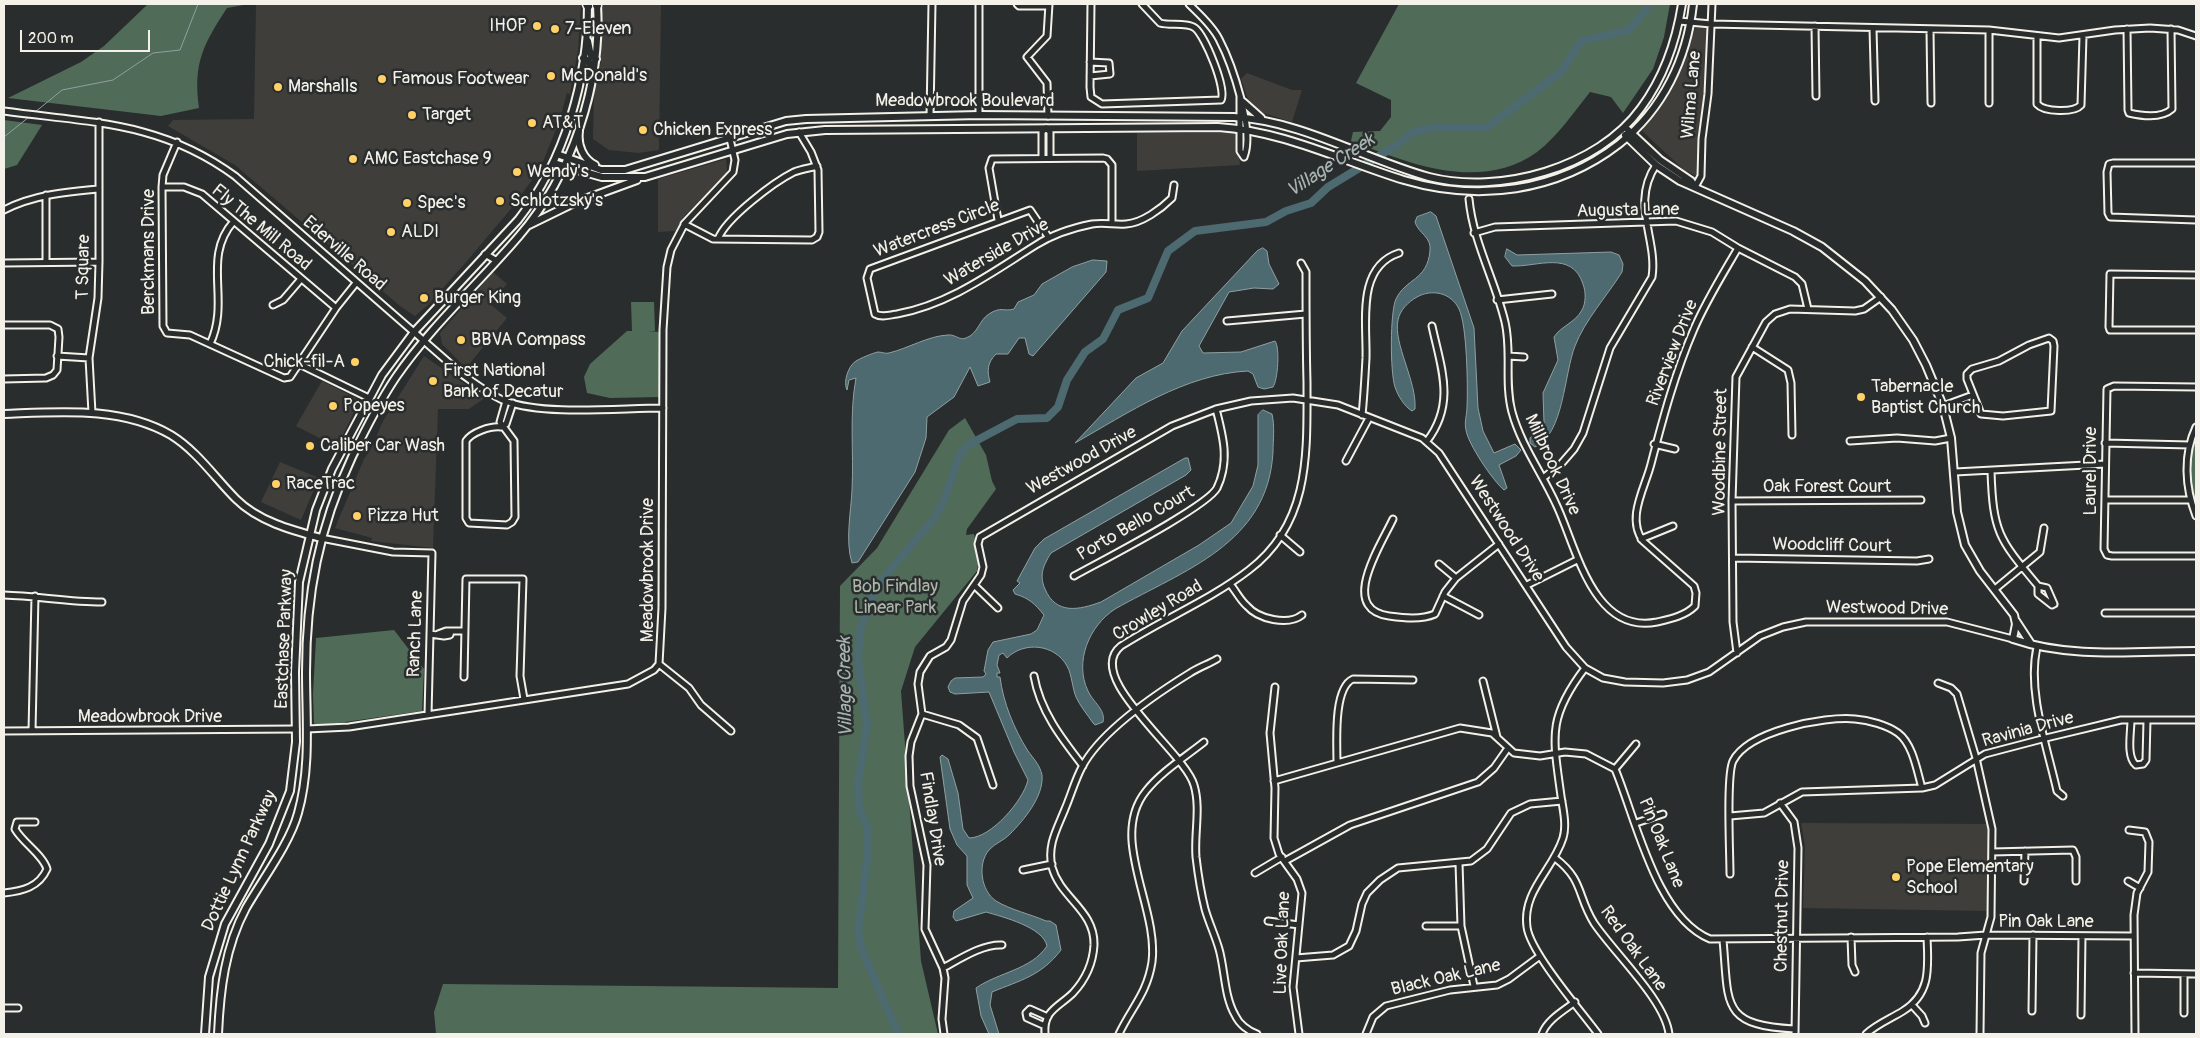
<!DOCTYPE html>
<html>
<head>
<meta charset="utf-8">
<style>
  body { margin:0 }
  #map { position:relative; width:2200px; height:1038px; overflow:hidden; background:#2a2d2e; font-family:Pangolin,sans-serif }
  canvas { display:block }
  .frame { position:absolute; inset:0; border:5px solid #f4f1e8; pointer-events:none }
  .scale { position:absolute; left:20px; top:30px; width:130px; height:22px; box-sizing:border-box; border:2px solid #f4f1e8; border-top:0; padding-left:6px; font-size:15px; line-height:18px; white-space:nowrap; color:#f4f1e8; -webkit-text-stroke:4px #2a2d2e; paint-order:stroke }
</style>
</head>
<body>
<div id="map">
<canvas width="2200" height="1038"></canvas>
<div class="frame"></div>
<div class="scale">200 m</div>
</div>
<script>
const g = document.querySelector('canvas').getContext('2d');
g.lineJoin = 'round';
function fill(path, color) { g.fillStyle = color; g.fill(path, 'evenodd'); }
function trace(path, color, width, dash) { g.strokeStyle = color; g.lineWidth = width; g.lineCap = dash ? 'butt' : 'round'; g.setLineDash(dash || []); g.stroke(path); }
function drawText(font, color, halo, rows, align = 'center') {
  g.font = font + ' Pangolin,sans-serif'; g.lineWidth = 5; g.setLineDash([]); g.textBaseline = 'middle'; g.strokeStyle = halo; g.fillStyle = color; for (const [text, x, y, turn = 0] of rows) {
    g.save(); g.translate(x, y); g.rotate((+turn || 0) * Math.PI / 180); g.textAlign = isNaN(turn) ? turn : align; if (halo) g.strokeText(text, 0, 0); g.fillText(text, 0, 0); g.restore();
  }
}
fill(new Path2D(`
  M256,4H581L578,50L570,94L567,93L559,122L540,169L510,210L467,261L428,305L415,316L400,306L235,165L168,126L173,120L254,119Z
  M602,4H661L659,150L638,153L609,150L593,139L594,95L601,62Z
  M1696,25H1709V29L1701,175L1696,176L1684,170L1642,131L1676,81L1687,55Z
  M1247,73L1292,90H1302L1292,122L1263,113L1250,105L1241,79Z
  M1137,133H1237L1240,165L1137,171Z
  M726,159L727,174L685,215L676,231L658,232V179Z
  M493,272L507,284L490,304L507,318L466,368L442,344L440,333Z
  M424,356L485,398L469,409H438L433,548L371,541L372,538L335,528L364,459L371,449L383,421Z
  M322,381L360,400L337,447L296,426Z
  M280,462L319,478L301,520L261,502Z
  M1801,823L1988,824L1987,911L1803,908L1805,846Z`), '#3f3e3a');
fill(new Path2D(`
  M148,4H249L227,8C203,45 193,63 199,108L161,116L8,98L81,62L104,46Z
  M1399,4H1670L1664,37L1653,69L1623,113L1611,97L1590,92C1574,112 1557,137 1537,152C1480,193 1408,163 1351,141L1353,132L1380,131L1391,117V100L1356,83Z
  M4,120L42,125L17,165L4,169Z
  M631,302H654L655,331H648L659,332V397L610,398L587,393L584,377L590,364L627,331H632Z
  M965,418L986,455L992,481L996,489L967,529L966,535L974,534L979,560L977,571L915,647L901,691L921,961L938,1034H436L434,1012L443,984L838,988L840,586L877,548L949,430Z
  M2196,435V507C2188,483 2188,459 2196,435Z
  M394,630L424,669L422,711L317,726L314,723L313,694L316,638Z`), '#516b59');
const water = new Path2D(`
  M1431,212L1436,216L1474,328L1478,408L1483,431L1494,453L1515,444L1521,450L1516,456L1499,465L1507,488L1504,490C1493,481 1468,444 1466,430C1464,422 1467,415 1467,407C1468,387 1467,325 1459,309C1451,292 1431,289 1417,297C1408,302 1400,310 1398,320C1393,344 1417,381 1415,409L1412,411C1404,406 1398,396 1395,387C1390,372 1390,312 1396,299C1406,278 1427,281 1430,251C1432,237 1418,233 1415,222L1417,217Z
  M1263,248L1267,251L1269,264L1279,284L1273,289L1254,288L1229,292L1199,346L1203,353L1241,352L1275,341C1280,347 1278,380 1273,387L1264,389L1258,387L1253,374L1248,371C1185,374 1128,413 1075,443L1136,378L1163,363L1182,331L1257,251Z
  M1507,249L1517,255L1611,252L1619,255L1623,264L1622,272C1607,296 1585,320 1575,346C1564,374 1564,434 1535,447L1530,443V438L1544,423L1543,393L1558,360L1554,337C1561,326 1575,323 1582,310C1586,303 1586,292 1583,284C1572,250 1537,267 1512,266L1505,257Z
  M1093,260L1107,261L1106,272L1033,356L1029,354L1025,338H1019L1008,354H996C987,363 987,371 990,382L978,386L970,367L954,397L927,417L926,438L915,472L858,562L852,563C845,541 851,512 852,490C854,452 849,415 856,378L849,380L847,390C843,382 848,366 856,361C861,358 873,353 878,352C882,352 885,354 889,353C909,348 928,336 948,335C955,334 960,341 966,338C978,334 979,320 989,314C1001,306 1004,312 1014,309L1018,302L1034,295L1042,284L1072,267Z
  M1263,410L1272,414C1275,427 1273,440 1273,452C1268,544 1184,570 1115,609C1089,626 1074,662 1088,691C1093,702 1106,710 1103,722L1095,725L1093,723C1087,714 1080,706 1076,697C1072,687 1072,675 1067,666C1055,644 1024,641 1007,658L1003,653L999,655L997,665L1000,673H997V677H1000C1003,702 1014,729 1028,751C1033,758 1040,765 1042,775C1044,796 1024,820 1010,834C1005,840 995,843 989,850C977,864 981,891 996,901C1011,910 1030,914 1046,921H1050L1056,925L1061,950C1041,976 1021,980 992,992L990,1005L999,1034H989L981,1016L976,988C999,972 1031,970 1047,946C1043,927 1003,917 986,912L956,921L953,917L954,911L973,898L967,885V856L957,845L950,829L940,757L942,755L948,759L958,793L963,829L969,838C991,838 1023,801 1028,780L1014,752L989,692L955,694L950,692L948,687L951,681L955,678L983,677L986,674L984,671L988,650L993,642L1031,634L1037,630L1044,615C1035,604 1029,598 1015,594L1013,590L1020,583L1017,581L1035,548L1044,539L1185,458H1188L1191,470L1186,475L1051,553C1043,566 1039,575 1045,589C1056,615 1079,610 1101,602L1199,545L1231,523L1253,486L1258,465V415Z`);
fill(water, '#4d6a71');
trace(water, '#90a0a1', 1);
trace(new Path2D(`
  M34,113L62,90L113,80L153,53L180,50L198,4
  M4,137L29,117`), '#90a0a1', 1);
trace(new Path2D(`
  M898,1034L861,948L858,930L868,853L867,826L859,810L858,781L867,725L858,660L860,631L868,605L881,581L936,516L945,498L959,456L968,445L1017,419L1047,418L1058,407L1067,380L1085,352L1103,339L1118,310L1148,298L1168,251L1195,231L1266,222L1286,211L1311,203L1328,187L1397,145L1413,132L1438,127L1486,128L1561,72L1581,41L1629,30L1646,10L1648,4`), '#4d6a71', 8);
const minor = new Path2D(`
  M1017,4L1019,6H1049
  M1091,4L1090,87L1091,97L1102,104L1221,100C1227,89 1205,36 1195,28C1187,22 1170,26 1160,23L1142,4
  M1189,4C1199,14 1212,25 1219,39C1232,64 1255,130 1244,157
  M1679,21L1711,24L1989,30L2059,38L2115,30L2150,28L2178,30L2196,36
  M1815,26L1816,96
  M1873,29L1875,101
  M2127,29L2128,110L2129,113C2142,116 2161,119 2172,109L2171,29
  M1930,30L1931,103
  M1989,30V103
  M2037,37V104C2044,112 2074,113 2081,105L2083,36
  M1090,76L1110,74L1109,63L1090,62
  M1240,97V151L1244,157
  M4,111C91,123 160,121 235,176L463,375C476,384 490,395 505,401C545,416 619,408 663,408
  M979,115V4
  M930,116L932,4
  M1048,116L1047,83L1027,57L1047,36L1049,4
  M177,142L163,175L162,187L163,326L167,333L190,335L284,378L290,377L336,308L356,283
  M1042,158V132L1046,128L1050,132V158
  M2196,163H2113L2109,164L2107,172L2108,213L2110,217L2196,220
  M162,187H184L202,194L336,308
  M1695,187L1701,176L1702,139L1708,94L1712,4
  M1469,199C1473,242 1495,280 1505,322C1512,351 1504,382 1512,412C1521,445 1542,473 1556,504C1576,545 1592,635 1657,622C1670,619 1685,616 1695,606L1696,593L1694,586L1643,541C1626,518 1645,488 1651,464C1663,418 1675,373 1694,329C1706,301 1723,274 1738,248
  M4,210C33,195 65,192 98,189
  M998,220L989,168L992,159L1103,158L1107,159L1112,165V223
  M684,224L713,239L812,240L817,237L819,232L818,170L811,152L799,132
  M1474,233L1495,227L1676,221L1712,232L1738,248L1795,277L1802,284L1808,309
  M1049,238L1030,210L870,269L867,278L875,314C882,318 889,315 897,314C950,304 991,273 1036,245C1053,234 1072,228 1092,224C1104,222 1115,225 1126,224C1142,223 1161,209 1172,198L1174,185
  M718,239C726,218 774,182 794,172C802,169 810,168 817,166
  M485,254L497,261
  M46,262V195
  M4,263L99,262
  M2196,275L2110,274L2109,327L2110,330H2196
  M1497,300L1552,294
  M273,305L283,300L301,279
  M1227,321L1306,314
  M4,325H50L58,329L59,337L57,370L53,375L46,378L4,379
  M2049,338L2053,341L2054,346L2051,411L2003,416L1981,414L1967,379V374L1972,369L1999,361L2029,345Z
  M210,344C231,300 201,258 234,221
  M1752,347L1788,370L1791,383L1792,435
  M57,356L89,358
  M1508,356L1524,357
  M299,364L369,398
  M2196,387L2114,386L2107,389L2104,549L2107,555L2112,556H2196
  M1943,406L1973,395
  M92,413L89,358L98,298L99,262V122
  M1362,415C1364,396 1365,377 1366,358C1367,323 1356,267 1399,253
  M501,427C490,426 472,432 466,441V518L469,523L507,525L512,522L515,517L514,441L500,422L506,401
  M501,427L506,424L513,403
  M2196,427C2183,455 2185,487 2196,516
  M1427,441C1456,403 1441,368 1432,326
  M1850,441L1897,438L1935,441L1951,438
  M2105,443L2190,445
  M1654,444L1675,449
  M1346,461L1369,418
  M1991,471C1993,533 1999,539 2038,586V594L2052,605L2054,604L2047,588L2038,586
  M1955,472L2105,464
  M1543,478L1561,464L1574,449L1583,433L1610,348L1652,277C1658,239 1630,204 1656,165
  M2105,500H2190
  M1732,501L1921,500
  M1393,519C1381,545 1338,609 1389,616C1404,618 1421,620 1435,614L1445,592L1456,578L1499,544
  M1280,535L1300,552
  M321,538L393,552L432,553L428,715
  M1641,539L1673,526
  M1734,558L1917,561L1929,559
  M1439,564L1456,578
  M1074,576C1099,562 1207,507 1217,488C1230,461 1223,436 1216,409
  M1230,584C1236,591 1240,600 1247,606C1258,619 1288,626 1302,615
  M974,585L998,608
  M1527,585L1577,560
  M1995,589L2040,552L2044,528
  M4,595C37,596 69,602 102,602
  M1443,596L1479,615
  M2105,613H2196
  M430,634L444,636L450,635L451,631
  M438,634L446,631H464
  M2037,647C2027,692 2047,746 2057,791L2063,796
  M1737,653L1733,622L1732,501L1736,377L1766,322L1775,314L1790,309L1855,311L1864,309L1881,297
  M659,664L689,688L701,705L731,731
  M1585,668C1547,718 1553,737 1561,796C1563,809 1567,825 1563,838C1553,870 1522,891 1527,927C1530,952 1581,1011 1598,1034
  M1034,676C1040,711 1062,739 1083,766
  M464,677L466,579H523L520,676L524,699
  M1483,681L1497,737
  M1938,683L1951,688L1957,694L1976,758L1992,829L1991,917L1981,953L1980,1034
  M1275,687L1270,733L1275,788L1274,838L1279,854L1297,879L1302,893L1293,987L1299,1034
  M922,714L959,725L977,738L993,785
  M2131,720C2131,732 2126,757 2136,765L2143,764L2146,760L2147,720
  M307,729L349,727L628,684L654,670L659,664L662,608L663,330L667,267L671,250L685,223L733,172L735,160L730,139
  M4,731L296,729
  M32,731L35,596
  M1337,763C1337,743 1333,688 1353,679L1413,680
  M1615,769L1636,744
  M1274,781L1460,728L1492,733L1514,753L1540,756L1565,752L1586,754L1615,769C1636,819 1656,917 1710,939L1958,937L1986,935L2133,936
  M1780,803L1794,822L1798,848L1795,1034
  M1730,816L1764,813L1802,792L1922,788L1935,785L1985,754L2046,738L2121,720H2196
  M1636,823L1663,814
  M2129,830L2145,832L2149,842L2148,872L2137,893L2134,915L2135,1034
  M1992,852L2073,850L2076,857V881
  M1555,858C1584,880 1577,896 1594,923C1614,953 1665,1000 1669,1034
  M1285,861L1350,825L1478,782L1494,768L1508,748
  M1459,863L1461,926L1474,986
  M1023,870L1052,864
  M1255,873L1282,857
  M1730,874C1730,854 1726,775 1733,761C1748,731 1824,716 1855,719C1868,720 1887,725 1898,733C1913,744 1917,771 1922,788
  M2024,881L2025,851
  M2128,881L2140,888
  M4,893C23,891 39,887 47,869C43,855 23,843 15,829L17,822H35
  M1268,921L1299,925
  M1426,926H1461
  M1851,937L1852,965L1855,972
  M1723,940C1729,1004 1720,1025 1794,1029
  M1296,958L1333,955L1349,946L1356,931L1362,904L1367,893L1380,880L1398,868L1471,861L1487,849L1511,813L1530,804L1562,801
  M943,968C960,959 982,944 1002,945
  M2134,973L2196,974
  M2184,974V1013
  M1912,1005L1922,1016L1925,1023
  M4,1008H18
  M2032,1011L2033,935
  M2081,1015L2082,936
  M1045,1026L1027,1018L1026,1013L1030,1009L1048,1017
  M944,1034L942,1019L945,978L943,968L925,929L927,865L910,786L909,756L911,742L922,714L918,684L920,672L930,656L946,647L951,640L963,601L981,575L983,567L978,544L980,537L1172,426L1216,409L1251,401L1293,398L1338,405L1422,438L1439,453L1566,647L1585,668L1603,678L1625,682L1663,683L1687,680L1709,672L1760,636L1783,627L1806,622H1947L2013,639
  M1045,1034C1043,1010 1059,1007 1073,993C1085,980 1093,963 1094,945C1095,910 1060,898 1052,867C1047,845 1057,829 1065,809C1071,795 1075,780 1082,767C1101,731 1156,694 1190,673C1199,667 1209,664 1217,659
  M1119,1034C1131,1008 1147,994 1152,962C1159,907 1108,838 1146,791C1161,772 1185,757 1204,742
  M1257,1034C1248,1031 1239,1024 1235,1015C1224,996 1225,970 1219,949C1215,935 1209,923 1205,909C1201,893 1198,874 1196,857C1194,834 1201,808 1194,785C1185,752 1082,677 1121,646C1163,619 1210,600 1249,570C1311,523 1307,452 1307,382C1306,346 1306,309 1306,272L1301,263
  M1366,1034L1373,1017L1386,1006L1450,990L1497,985L1509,979L1540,956
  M1542,1034C1547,1020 1563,1011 1575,1002
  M1866,1034C1877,1024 1890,1019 1903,1011C1932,993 1928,966 1927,937`);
const major = new Path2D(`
  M588,41L591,56L596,59
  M583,58L589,61L590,75
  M1243,102L1261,118
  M1628,130L1660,160L1691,181L1695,187
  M579,131C577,145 583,159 595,165
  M1625,135L1656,165L1680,181L1793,231L1822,247L1865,281L1892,310L1913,340L1926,365L1943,406L1951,438L1957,512L1965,545L1980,571L2014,615L2016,624L2013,639C2071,659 2136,651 2196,651
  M557,154L601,170H625L786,121L806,119L979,115L1234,117C1302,121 1364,159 1429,177C1499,195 1598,168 1641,108C1664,77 1676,42 1682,4
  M553,163L602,177H645L787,134L825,130L1218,127C1284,131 1342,161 1404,180C1478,202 1557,192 1619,144C1663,109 1687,59 1693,4
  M529,225L574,203L637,180
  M4,414C59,412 121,406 171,435C197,451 215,478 236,499C258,521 291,530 321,538
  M2016,621L2031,644
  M205,1034L209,977L225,924L269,844L290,791L296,742L295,672L299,582L316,510L332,469L382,375L414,332L518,220C565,160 588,79 588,4
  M218,1034C220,990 225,947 246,908C262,880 290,843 298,813C311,767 306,719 306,672C306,595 319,527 352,457C365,430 379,402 396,377C431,326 479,283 519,236C572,175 602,84 597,4`);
const highway = new Path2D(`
  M587,4L588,6
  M597,5V4`);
trace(minor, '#f4f1e8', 9);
trace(major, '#f4f1e8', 10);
trace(highway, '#f4f1e8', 11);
trace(minor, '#2a2d2e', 5);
trace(major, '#2a2d2e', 6);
trace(highway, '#2a2d2e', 8);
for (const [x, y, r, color] of [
  [537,26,5,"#ffd166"],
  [555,29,5,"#ffd166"],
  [551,76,5,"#ffd166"],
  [382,79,5,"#ffd166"],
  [278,87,5,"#ffd166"],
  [412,115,5,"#ffd166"],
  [532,123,5,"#ffd166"],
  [643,130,5,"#ffd166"],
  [353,159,5,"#ffd166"],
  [517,172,5,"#ffd166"],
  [500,201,5,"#ffd166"],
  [407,203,5,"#ffd166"],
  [391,232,5,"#ffd166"],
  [424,298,5,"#ffd166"],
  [461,340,5,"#ffd166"],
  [355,362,5,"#ffd166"],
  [433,381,5,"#ffd166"],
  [1861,397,5,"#ffd166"],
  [333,406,5,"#ffd166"],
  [310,446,5,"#ffd166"],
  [276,484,5,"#ffd166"],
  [357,516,5,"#ffd166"],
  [1896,877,5,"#ffd166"]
]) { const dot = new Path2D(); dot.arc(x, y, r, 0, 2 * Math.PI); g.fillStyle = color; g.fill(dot); trace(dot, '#2a2d2e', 2); }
drawText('18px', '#f4f1e8', '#2a2d2e', [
  ["IHOP",527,26,"right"],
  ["7-Eleven",565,29],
  ["McDonald's",561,76],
  ["Famous Footwear",392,79],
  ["Marshalls",288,87],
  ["Target",422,115],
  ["AT&T",542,123],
  ["Chicken Express",653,130],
  ["AMC Eastchase 9",363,159],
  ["Wendy's",527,172],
  ["Schlotzsky's",510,201],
  ["Spec's",417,203],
  ["ALDI",401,232],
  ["Burger King",434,298],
  ["BBVA Compass",471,340],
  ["Chick-fil-A",345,362,"right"],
  ["First National",443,371],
  ["Bank of Decatur",443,392],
  ["Tabernacle",1871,387],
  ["Baptist Church",1871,408],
  ["Popeyes",343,406],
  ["Caliber Car Wash",320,446],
  ["RaceTrac",286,484],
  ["Pizza Hut",367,516],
  ["Pope Elementary",1906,867],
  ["School",1906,888]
], 'left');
drawText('18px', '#f4f1e8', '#2a2d2e', [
  ["Wilma Lane",1692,95,-85],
  ["Meadowbrook Boulevard",965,101],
  ["Augusta Lane",1628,211,-1],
  ["Fly The Mill Road",261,228,40],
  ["Watercress Circle",937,229,-21],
  ["Berckmans Drive",149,252,-90],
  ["Waterside Drive",997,253,-30],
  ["Ederville Road",344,254,41],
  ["T Square",84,267,-89],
  ["Riverview Drive",1673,353,-69],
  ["Woodbine Street",1721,452,-89],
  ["Westwood Drive",1082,461,-29],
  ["Millbrook Drive",1552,465,65],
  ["Laurel Drive",2091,471,-90],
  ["Oak Forest Court",1827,487],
  ["Porto Bello Court",1136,524,-30],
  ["Westwood Drive",1506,529,57],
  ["Woodcliff Court",1832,546,1],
  ["Meadowbrook Drive",648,570,-90],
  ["Westwood Drive",1887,609,1],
  ["Crowley Road",1158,611,-31],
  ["Ranch Lane",416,634,-88],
  ["Eastchase Parkway",285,639,-88],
  ["Meadowbrook Drive",150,717],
  ["Ravinia Drive",2028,730,-15],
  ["Findlay Drive",932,819,81],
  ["Pin Oak Lane",1661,843,68],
  ["Dottie Lynn Parkway",240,861,-65],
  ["Chestnut Drive",1783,916,-89],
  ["Pin Oak Lane",2046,922],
  ["Live Oak Lane",1283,943,-88],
  ["Red Oak Lane",1633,949,54],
  ["Black Oak Lane",1446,978,-13]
]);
drawText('18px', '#abb5a8', '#2a2d2e', [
  ["Bob Findlay",895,587],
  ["Linear Park",895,608]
]);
drawText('italic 19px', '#a9b4b2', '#2a2d2e', [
  ["Village Creek",1331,166,-33],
  ["Village Creek",846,687,-91]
]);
</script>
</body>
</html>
